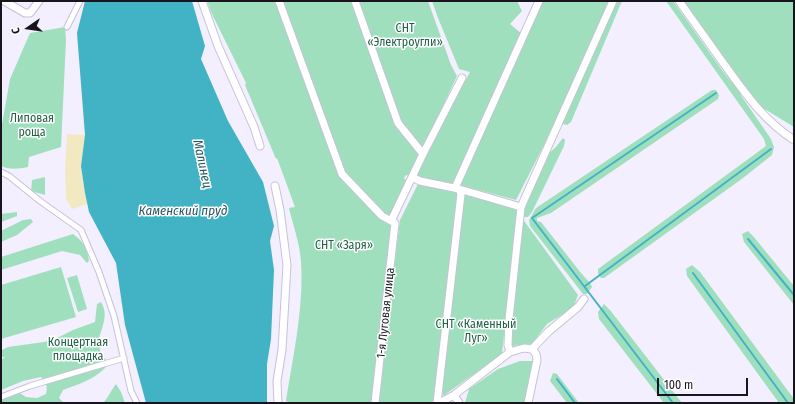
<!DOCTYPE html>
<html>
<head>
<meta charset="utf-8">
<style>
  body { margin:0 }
  #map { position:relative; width:795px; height:404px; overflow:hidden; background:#f3effe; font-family:"Fira Sans Condensed",sans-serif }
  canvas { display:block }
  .frame { position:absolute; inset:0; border:2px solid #18151e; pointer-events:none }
  .north { position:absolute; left:8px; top:8px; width:40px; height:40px; -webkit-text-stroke:3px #fff; paint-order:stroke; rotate:257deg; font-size:11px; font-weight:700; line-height:16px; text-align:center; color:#18151e }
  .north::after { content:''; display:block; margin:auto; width:14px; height:18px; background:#18151e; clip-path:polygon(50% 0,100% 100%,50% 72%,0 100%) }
  .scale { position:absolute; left:657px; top:378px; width:91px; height:18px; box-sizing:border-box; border:2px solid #18151e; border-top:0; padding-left:5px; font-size:12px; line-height:14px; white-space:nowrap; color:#18151e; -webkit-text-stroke:3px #fff; paint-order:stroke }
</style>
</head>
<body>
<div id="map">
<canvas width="795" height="404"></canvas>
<div class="frame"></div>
<div class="north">С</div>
<div class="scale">100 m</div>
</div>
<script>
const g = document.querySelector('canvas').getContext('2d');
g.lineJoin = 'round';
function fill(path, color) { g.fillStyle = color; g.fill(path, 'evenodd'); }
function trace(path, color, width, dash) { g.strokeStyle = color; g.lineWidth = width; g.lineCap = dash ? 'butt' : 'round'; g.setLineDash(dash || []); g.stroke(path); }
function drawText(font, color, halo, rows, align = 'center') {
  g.font = font + ' "Fira Sans Condensed",sans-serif'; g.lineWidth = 3; g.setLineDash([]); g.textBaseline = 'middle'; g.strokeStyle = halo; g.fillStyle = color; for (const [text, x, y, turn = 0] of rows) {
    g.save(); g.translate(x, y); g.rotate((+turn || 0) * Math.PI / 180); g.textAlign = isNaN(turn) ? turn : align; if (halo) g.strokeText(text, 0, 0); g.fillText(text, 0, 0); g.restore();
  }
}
fill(new Path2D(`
  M207,1H275L339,175L347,184L380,218L393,224L372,403H290L286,401C293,356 304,308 301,262C300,244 293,225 289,208L295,207L277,158L276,159L245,85L246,83L211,12Z
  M282,1H352L395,122L421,155L409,176L406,175L404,178L407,181L389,217L384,215L343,172Z
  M358,1H428L451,65L457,76L423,148L400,120Z
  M432,1H517L522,11L510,24L522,34L452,185L415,176L426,152L470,72L459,69L438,18Z
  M542,1H610L544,145L516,200L459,185Z
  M616,1H622L571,122L567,125L563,124L562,121Z
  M666,1H673L732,84L679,1H794V127L740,94L771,139L774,147L772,155L743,178L604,278H601L598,274V269L766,146L764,139Z
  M65,27L66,40L61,147L29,157L28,167C18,169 10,170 1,166V130L10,79L30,33Z
  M712,90H716L719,95L718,99L551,213L537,218V221L541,222L581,273L590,283L592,287L587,294H583L530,226L529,220L536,208Z
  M563,138L565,140L564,146L532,212L528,217H524V203L548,154L555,148Z
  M45,177V195L31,191L32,180Z
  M418,184L455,191L458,193L435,400L430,403H377L400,220Z
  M464,193L518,208L515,225L502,354L443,396L441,381Z
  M17,212V216L1,222V214Z
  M522,218L578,295L573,308L547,324L532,344L512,346L513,323L511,322Z
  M31,219L33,222L17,235L1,242V231L23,220Z
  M748,231L753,236L794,286V305L744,242L742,234Z
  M73,234C84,242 87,248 89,261L87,263L80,255L62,251L1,270V257Z
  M692,265L700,272L794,399V403H779L687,276L686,269Z
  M61,267L76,317L1,339V285Z
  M77,275L87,309L78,312L67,278Z
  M101,302C109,315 102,326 99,339C98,344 101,352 102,358H105L108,365C96,379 79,384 63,390L59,398L64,403H1V393L11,391L18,392L26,397L37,398L46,394C48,387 46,382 41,377L23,381L1,390V359L5,358L1,356L2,350L8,347L44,342L55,339L73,330L95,322L97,304Z
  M604,304L610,310L682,403H664L599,319L598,312Z
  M520,361H534L524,403H465L469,389L498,369Z
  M553,373L557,374L579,403H567L550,381Z
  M116,384L121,392L125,403H103C109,397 111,390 116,384Z`), '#9fdfbe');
fill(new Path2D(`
  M67,134L85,135L81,166L87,204L72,209L66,199L65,168Z`), '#f2e8c2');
fill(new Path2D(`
  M85,1H192L205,46L201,59L228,121L263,182L274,226L270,241L274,270L271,339L267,364V403H146L125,325L116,263L89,212L85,193L81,166L85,135L77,33Z`), '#42b3c5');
trace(new Path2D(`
  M748,239L794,295
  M693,273L788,403
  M585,286L771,149
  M557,379L575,403
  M673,403L532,218L716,93`), '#42b3c5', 2);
const pedestrian = new Path2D(`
  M67,27L80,1
  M1,172L9,176L40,201L81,230L99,272L114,316L131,391L137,403
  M1,397L30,386L124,358`);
const minor = new Path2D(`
  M4,1L25,13H30L39,1
  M202,1L218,46L254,127L260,146
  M279,1L342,174L382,216L395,223L375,403
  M355,1L398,123L423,154L391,221
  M679,1C694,22 709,43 724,64C745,93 763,120 794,140
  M423,154L462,78
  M412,177L420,181L459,189L461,194L437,403
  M275,186L280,210L287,265L282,350L277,381L278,403
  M455,188L539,1
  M459,189L521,207
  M532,349L548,332L578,307L584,299
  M510,352L508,345L509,319L521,207L613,1
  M454,395L459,403
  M439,403L454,395L510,352L524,348L532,349
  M528,403L537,360L536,354L532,349`);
trace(pedestrian, '#c7c1d9', 7);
trace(minor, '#c7c1d9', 9);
trace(pedestrian, '#fff', 5);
trace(minor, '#fff', 7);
drawText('12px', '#216145', '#fff', [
  ["СНТ",405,29],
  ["«Электроугли»",405,43],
  ["Липовая",32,119],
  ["роща",32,133],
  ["СНТ «Заря»",344,246],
  ["СНТ «Каменный",476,325],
  ["Луг»",476,339],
  ["Концертная",78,343],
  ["площадка",78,357]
]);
drawText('12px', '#18151e', '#fff', [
  ["1-я Луговая улица",386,313,-84]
]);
drawText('italic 13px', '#28575f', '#fff', [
  ["Малинец",202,164,78],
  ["Каменский пруд",183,211]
]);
</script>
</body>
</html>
